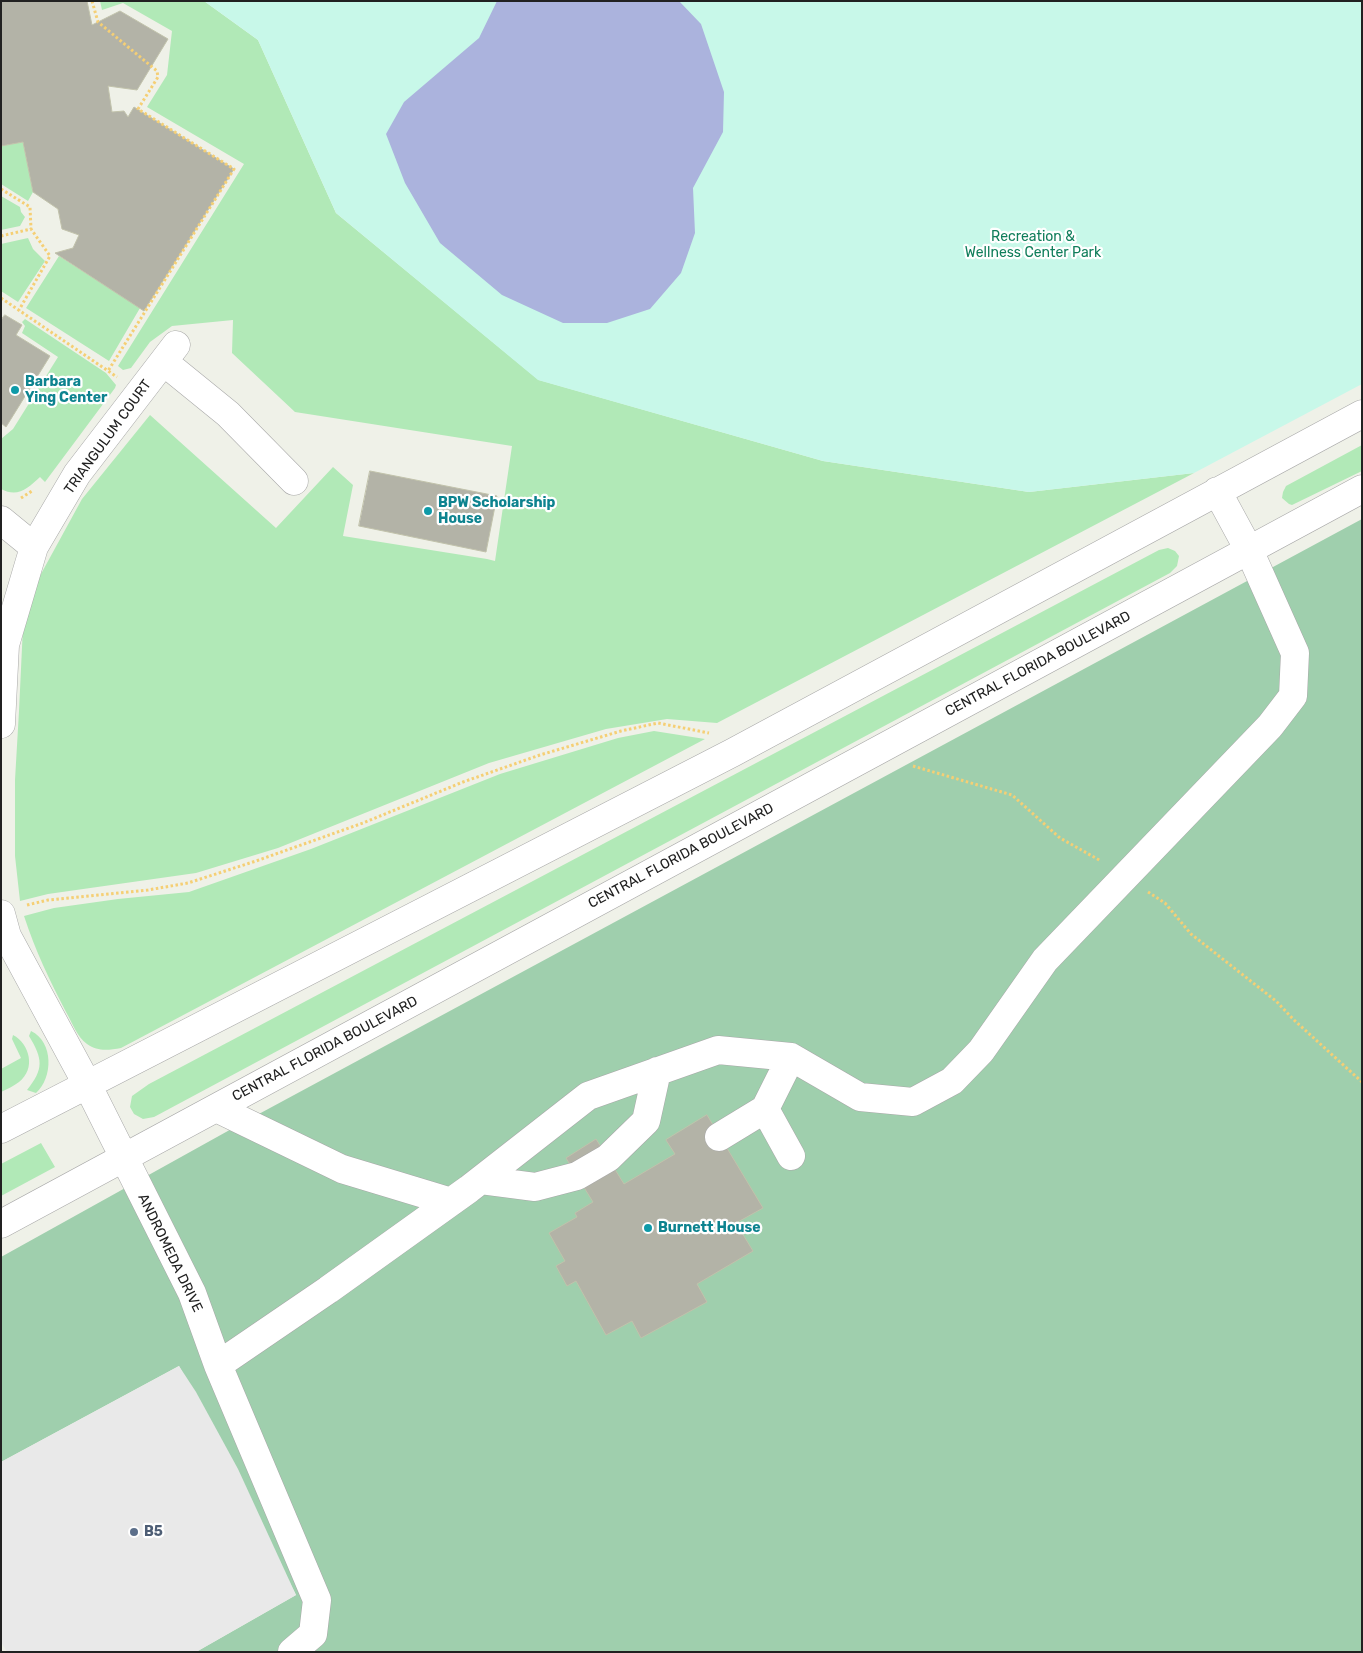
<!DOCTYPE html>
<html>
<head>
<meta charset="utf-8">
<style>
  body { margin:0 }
  #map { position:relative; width:1363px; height:1653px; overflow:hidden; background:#eff1e8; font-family:Rubik,sans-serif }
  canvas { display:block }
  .frame { position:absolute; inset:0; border:2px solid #212121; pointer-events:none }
</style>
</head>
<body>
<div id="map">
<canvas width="1363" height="1653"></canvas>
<div class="frame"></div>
</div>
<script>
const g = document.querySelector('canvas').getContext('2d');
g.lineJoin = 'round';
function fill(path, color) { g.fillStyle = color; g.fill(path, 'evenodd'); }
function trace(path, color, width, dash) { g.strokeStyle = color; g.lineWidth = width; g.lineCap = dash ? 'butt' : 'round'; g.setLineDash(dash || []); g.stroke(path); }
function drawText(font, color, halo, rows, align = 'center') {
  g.font = font + ' Rubik,sans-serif'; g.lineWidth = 4.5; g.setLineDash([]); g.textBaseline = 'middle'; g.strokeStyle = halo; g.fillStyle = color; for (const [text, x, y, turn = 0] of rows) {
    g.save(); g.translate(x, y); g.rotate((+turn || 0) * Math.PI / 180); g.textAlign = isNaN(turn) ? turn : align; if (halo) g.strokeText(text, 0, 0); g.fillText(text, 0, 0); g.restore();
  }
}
fill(new Path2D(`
  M100,1H204L258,40L336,213L539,380L823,461L1029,492L1194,473L717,723L667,719L606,729L489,763L278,848L196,873L48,894L20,901L15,856V780L19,711L24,605L82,499L150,415L276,528L333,467L353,485L343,536L487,559L495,561L512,446L295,412L232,353L233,320L172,326L150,342L131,368L123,370L118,366L244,164L147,107L167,75L172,31L123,3L102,10Z
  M23,142L33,192L28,201L1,184V146Z
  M1,196L20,207L21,212L25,217L20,226L1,230Z
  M28,238L33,249L45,261L18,302L1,291V244Z
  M59,256L140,308L109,361L26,308Z
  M25,319L106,373L116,385L115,388L45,482L40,477C28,488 18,498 1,489V439L13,429L58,357L22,333L25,326L22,322Z
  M1362,445V471L1292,505L1289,504L1282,498L1283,492L1286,486Z
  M1168,548L1175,551L1179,556L1177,566L1170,573L154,1117L143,1119L134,1114L130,1107L132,1096L149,1084L1159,550Z
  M654,731L705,739L121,1048C109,1050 98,1052 87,1044C77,1037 72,1022 66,1012C50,981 35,950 24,916L54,908L118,899L189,892L311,849L500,774L618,738Z
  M31,1031C54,1042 53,1078 36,1093L27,1090C44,1069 43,1059 29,1036Z
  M13,1035C30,1044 36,1069 19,1082C14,1086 7,1089 1,1092V1069L21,1058L12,1039Z
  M41,1143L55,1167L1,1196V1164Z`), '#b1e9b7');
fill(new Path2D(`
  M1362,519V1652H196L296,1595L179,1366L1,1462V1257L244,1122Z`), '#9fcfad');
fill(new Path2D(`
  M204,1H1362V384L1194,473L1029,492L823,461L538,380L336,213L258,40Z`), '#c8f8e9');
fill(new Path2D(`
  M179,1366L196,1392L238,1469L296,1595L196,1652H7L1,1642V1462Z`), '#e9e9e9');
fill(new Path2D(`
  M497,1H679L701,24L724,92L723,132L693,188L695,233L681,273L650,309L607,323H563L502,295L440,243L405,183L386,134L404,102L479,38Z`), '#abb3dd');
const building = new Path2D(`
  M1,1H87L92,25L120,11L168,39L137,90L108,86L112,112L124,111L128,117L134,107L234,169L144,311L55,253L73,248L79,235L62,229L58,209L33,192L23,142L1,146Z
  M5,315L22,325L16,335L50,356L6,427L1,423V320Z
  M370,471L497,496L486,552L359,526Z
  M707,1115L763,1208L736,1223L753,1251L697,1284L707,1302L641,1338L632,1321L606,1335L576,1281L567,1286L556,1266L565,1261L549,1233L577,1217L575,1213L593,1202L566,1158L596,1139L624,1184L675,1154L666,1140Z`);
fill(building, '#b3b3a7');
trace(building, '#c1c2ab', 1);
const minor = new Path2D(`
  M164,362L228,414L294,481
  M1,520L34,547
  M1,724L5,645L34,547L77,474L176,345
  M1,914L7,936L87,1084L192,1293L218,1365L317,1600L313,1634L292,1652
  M216,1108L342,1169L451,1202
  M765,1109L791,1156
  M1,1129L732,753L1362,414
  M719,1137L765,1109L791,1057
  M481,1180L535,1187L577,1176L608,1158L646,1121L657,1071
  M1,1224L1362,489
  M218,1365L328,1290L469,1189L588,1096L718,1050L791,1057L860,1097L913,1102L952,1081L981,1051L1045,960L1270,726L1293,696L1295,653L1249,550L1217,491`);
trace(minor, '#a8a8a8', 29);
trace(new Path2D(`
  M92,1L98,22L157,71L158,77L138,109L234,169L108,371
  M1,189L30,207L31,229
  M1,236L31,229L50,256L19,310
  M1,298L117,377
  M21,498L32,491
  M913,766L1012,795L1060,838L1101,861
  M1148,892L1165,903L1191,934L1276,1001L1294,1020L1362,1082
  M27,905L48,900L148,890L188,883L256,861L363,823L463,782L540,755L621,731L658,723L709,733`), '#f5cf75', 3, [2.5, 2.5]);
trace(minor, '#fff', 28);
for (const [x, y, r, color] of [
  [15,390,5,"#0f9aa8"],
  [428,511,5,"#0f9aa8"],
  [648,1228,5,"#0f9aa8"],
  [134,1532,5,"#5c6f8a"]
]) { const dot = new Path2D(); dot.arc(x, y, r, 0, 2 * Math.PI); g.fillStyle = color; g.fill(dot); trace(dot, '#fff', 2); }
drawText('14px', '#107e5b', '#fff', [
  ["Recreation &",1033,237],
  ["Wellness Center Park",1033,253]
]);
drawText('bold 14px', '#0d838f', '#fff', [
  ["Barbara",25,382],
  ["Ying Center",25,398],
  ["BPW Scholarship",438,503],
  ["House",438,519],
  ["Burnett House",658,1228]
], 'left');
drawText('14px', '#212121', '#fff', [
  ["TRIANGULUM COURT",108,437,-54],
  ["CENTRAL FLORIDA BOULEVARD",1038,664,-28],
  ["CENTRAL FLORIDA BOULEVARD",681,856,-28],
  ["CENTRAL FLORIDA BOULEVARD",325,1049,-28],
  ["ANDROMEDA DRIVE",170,1253,64]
]);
drawText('bold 14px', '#4e5e75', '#fff', [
  ["B5",144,1532]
], 'left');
</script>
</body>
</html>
